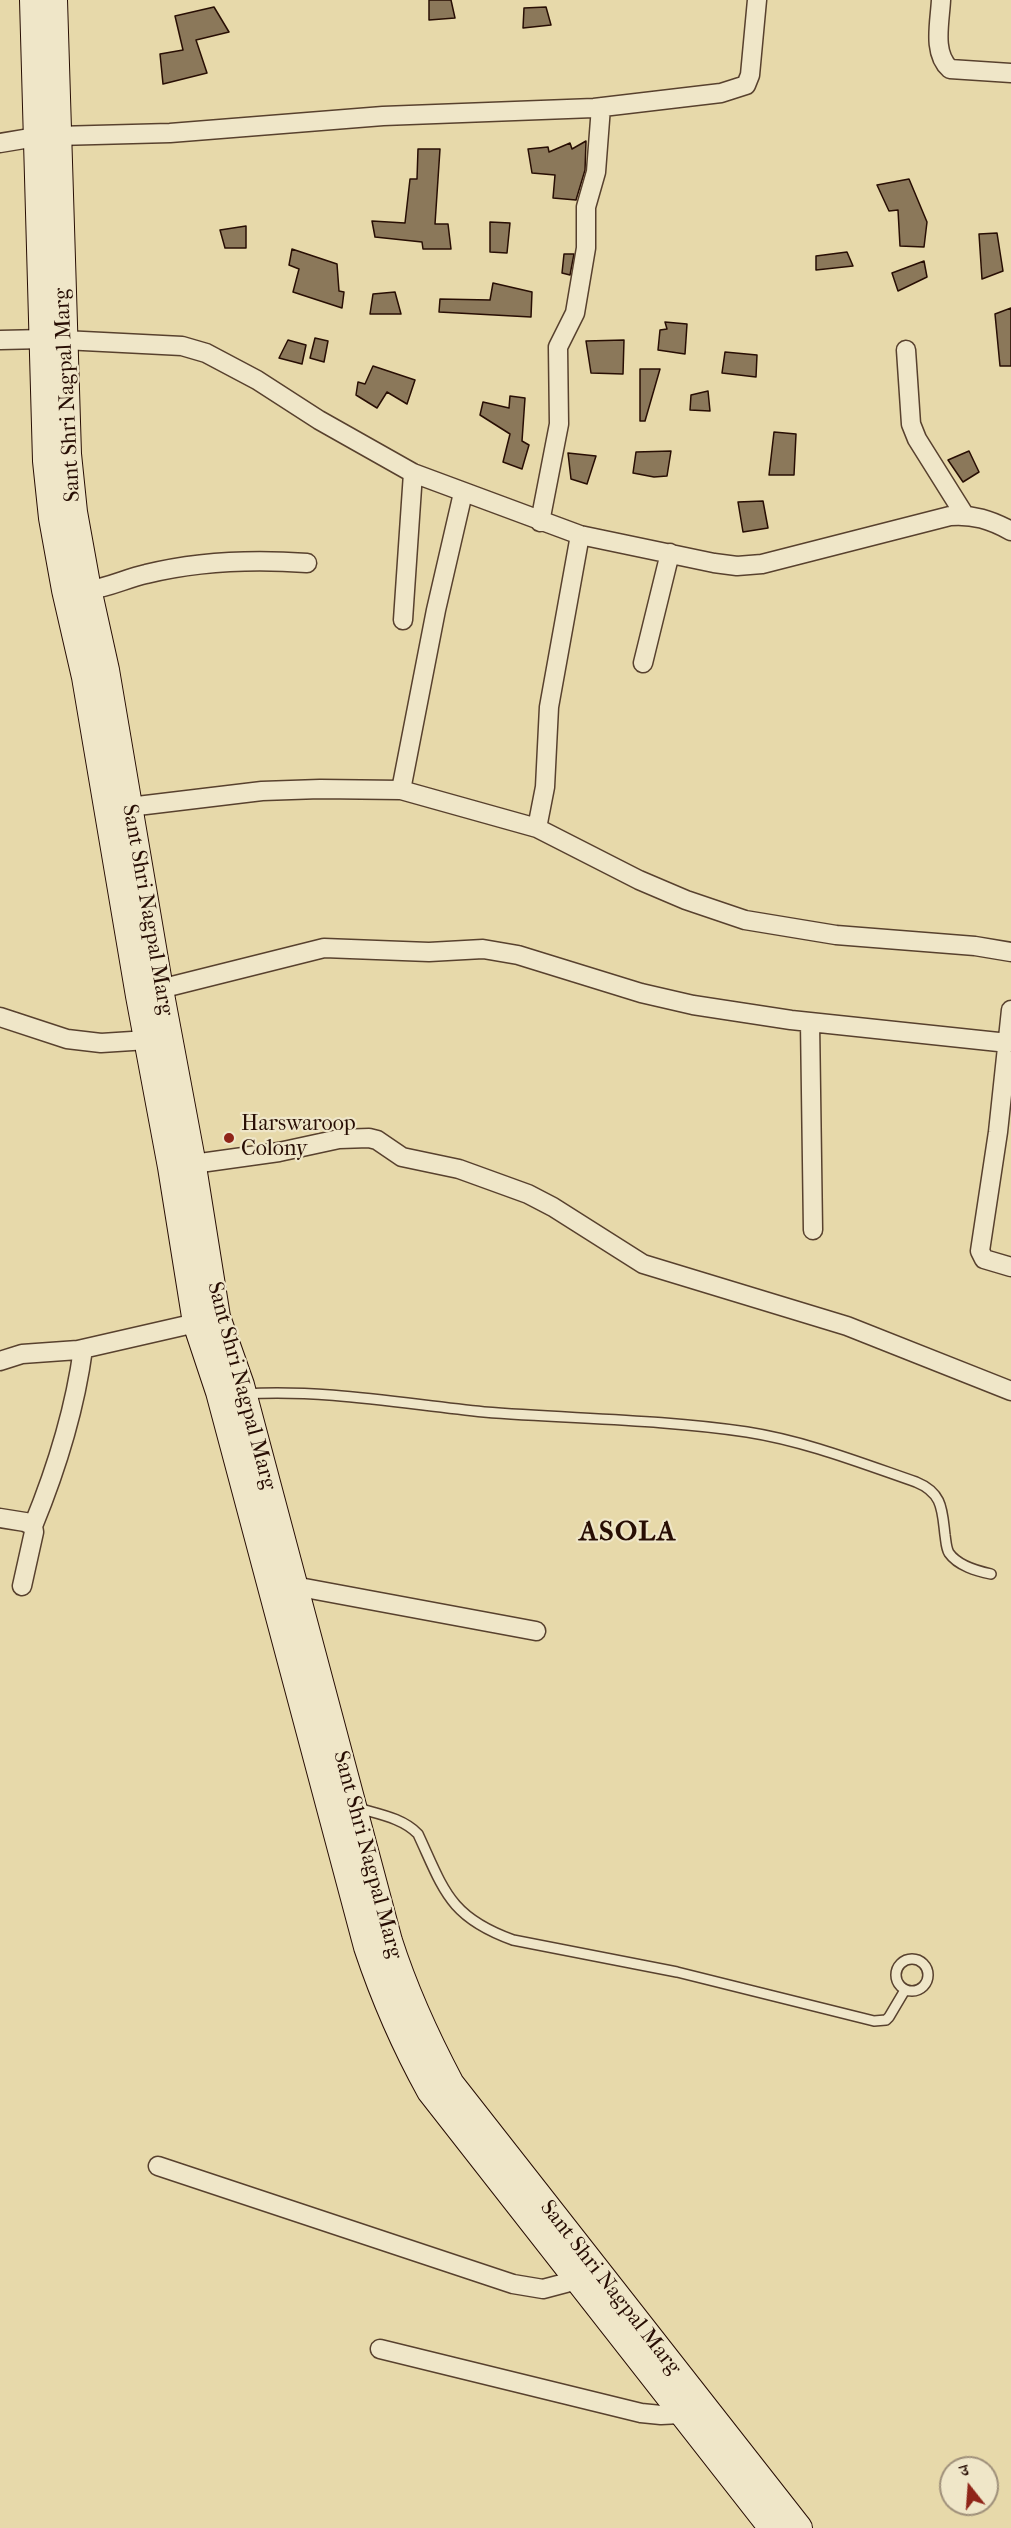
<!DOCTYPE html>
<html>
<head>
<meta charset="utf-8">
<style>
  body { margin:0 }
  #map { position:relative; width:1011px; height:2528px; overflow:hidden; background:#e7d9aa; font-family:"IM FELL French Canon","Noto Serif Devanagari",serif }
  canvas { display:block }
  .north { position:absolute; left:939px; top:2456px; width:60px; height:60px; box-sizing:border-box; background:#efe6c8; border:2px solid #9f907a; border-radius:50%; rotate:343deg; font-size:16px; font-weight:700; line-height:24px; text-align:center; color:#280e04 }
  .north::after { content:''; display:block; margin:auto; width:21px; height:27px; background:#8f2418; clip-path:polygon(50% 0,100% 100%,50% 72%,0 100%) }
</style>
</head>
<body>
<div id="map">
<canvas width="1011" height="2528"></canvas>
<div class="north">उ</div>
</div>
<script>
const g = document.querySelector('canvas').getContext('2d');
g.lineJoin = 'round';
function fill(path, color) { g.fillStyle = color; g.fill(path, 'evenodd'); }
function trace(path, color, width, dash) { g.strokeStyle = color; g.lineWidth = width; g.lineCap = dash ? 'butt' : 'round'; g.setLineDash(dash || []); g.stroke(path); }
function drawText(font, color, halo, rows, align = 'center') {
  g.font = font + ' "IM FELL French Canon",serif'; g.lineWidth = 4.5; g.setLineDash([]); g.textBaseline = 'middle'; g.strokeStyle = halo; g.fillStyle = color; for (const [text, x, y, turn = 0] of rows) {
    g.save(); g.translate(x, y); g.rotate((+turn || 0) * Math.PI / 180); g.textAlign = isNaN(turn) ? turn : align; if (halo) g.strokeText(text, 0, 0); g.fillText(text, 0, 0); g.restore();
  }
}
const building = new Path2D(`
  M429,0H451L455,18L429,20Z
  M214,7L229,32L196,40L207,73L163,84L160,54L183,50L175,16Z
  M546,7L551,25L523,28L524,8Z
  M586,141L585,170L576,200L553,198L555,175L532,173L528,149L548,147L549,152L570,143L572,149Z
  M418,149H440L435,224H448L451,249H423L422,242L375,237L372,221L405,223L410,179H417Z
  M909,179L927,222L924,247L900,246L898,210L889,211L877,185Z
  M490,222L510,223L507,253L490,252Z
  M246,226V248H225L220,230Z
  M997,233L1003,271L982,279L979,234Z
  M292,249L337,264L339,291L344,292L342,308L293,292L299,269L289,265Z
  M847,252L853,266L816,270V256Z
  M564,254H574L570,275L562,273Z
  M924,261L927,277L898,291L892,273Z
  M493,283L532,292L531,317L439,312L440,299L490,300Z
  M395,292L401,314H370L373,294Z
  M1011,308V366H1000L995,314Z
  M665,322L687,324L685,354L658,350L660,330L667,329Z
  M315,338L328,341L324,362L310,358Z
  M288,340L306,345L302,364L279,358Z
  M624,340L623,374L591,373L586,341Z
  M725,352L757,355L756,377L722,373Z
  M373,366L415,380L407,404L387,392L377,408L356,395L358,382L365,384Z
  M640,369H660L645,421H640Z
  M708,391L710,411L690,410L691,395Z
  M510,396L525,398L522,441L529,445L522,469L503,462L510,434L480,415L483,402L509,408Z
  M774,432L796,434L794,475H769Z
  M671,451L667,476L654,477L633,473L636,452Z
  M969,451L979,472L963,482L948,460Z
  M568,453L596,456L587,484L571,479Z
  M763,501L768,528L743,532L738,502Z`);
fill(building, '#8b785a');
trace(building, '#280e04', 1.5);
const service = new Path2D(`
  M244,1394C325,1389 404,1404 484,1412C572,1419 659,1419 747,1432C805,1441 861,1463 916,1482C943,1493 942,1510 945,1535C946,1541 946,1548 949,1553C958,1566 977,1571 991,1574
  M358,1808C378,1814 403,1818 418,1834C444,1890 449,1917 513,1940L677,1972L874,2021L886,2020L889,2017L905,1990
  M896 1975a16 16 0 1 1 32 0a16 16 0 1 1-32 0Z`);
const minor = new Path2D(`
  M941,0C940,22 932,53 950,69L1011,73
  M57,136L170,133L383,116L594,108L721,93L746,85L750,75L757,0
  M0,143L36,137
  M0,340L44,339L182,346L206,353L257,380L319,420L413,473L580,535L714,563L737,566L762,564L950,516C973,514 991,520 1011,531
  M906,350L911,424L917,439L964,514
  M540,522L559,424L558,347L575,313L586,248V207L596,172L601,107
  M88,590C108,588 127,578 146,574C199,561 252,559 307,563
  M403,620L413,473
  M643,663L670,553
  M401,790L436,610L463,493
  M129,807L262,791L320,789L401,790L537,828L639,880L686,900L745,920L836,935L975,946L1011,952
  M537,828L545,787L549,707L580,535
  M160,989L324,948L429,952L483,949L518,955L641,993L693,1005L791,1020L1008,1043
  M1011,1010L998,1132L980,1251L984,1259L1011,1267
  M0,1017L67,1039L101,1043L148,1040
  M810,1022L813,1230
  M193,1164L279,1152L339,1139L369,1138L377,1140L402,1157L459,1169L528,1194L553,1207L643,1264L847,1326L1011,1391
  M0,1361L22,1354L78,1350L196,1323
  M0,1518L25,1522L33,1526L34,1532L22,1586
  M33,1526C56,1470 75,1409 83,1349
  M294,1586L536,1631
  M158,2166L513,2284L543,2289L577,2280
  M380,2349L641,2413L661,2415L681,2414`);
const secondary = new Path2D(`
  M33,0L46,461L52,518L65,590L85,677L139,996L171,1167L196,1323L219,1392L367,1947C384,1998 404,2044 430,2091L772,2528
  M54,0L68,454L74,512L87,584L106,670L160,989L192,1160L217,1317L241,1385L389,1941C405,1991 426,2037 451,2084L799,2528`);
trace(service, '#58412e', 12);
trace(minor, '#58412e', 21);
trace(secondary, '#280e04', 28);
trace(service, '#efe6c8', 9);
trace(minor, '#efe6c8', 18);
trace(secondary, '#efe6c8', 26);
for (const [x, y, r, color] of [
  [229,1138,6,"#8f2418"]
]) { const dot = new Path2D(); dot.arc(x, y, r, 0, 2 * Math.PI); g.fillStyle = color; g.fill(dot); trace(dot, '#efe6c8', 2); }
drawText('22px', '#280e04', '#efe6c8', [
  ["Sant Shri Nagpal Marg",68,395,-93],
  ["Sant Shri Nagpal Marg",147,910,80],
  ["Sant Shri Nagpal Marg",241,1386,75],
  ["Sant Shri Nagpal Marg",367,1855,75],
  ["Sant Shri Nagpal Marg",610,2288,52]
]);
drawText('22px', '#280e04', '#efe6c8', [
  ["Harswaroop",241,1125],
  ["Colony",241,1150]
], 'left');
g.letterSpacing = '1.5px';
drawText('bold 28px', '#280e04', '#efe6c8', [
  ["ASOLA",628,1533]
]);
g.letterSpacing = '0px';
</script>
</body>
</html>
